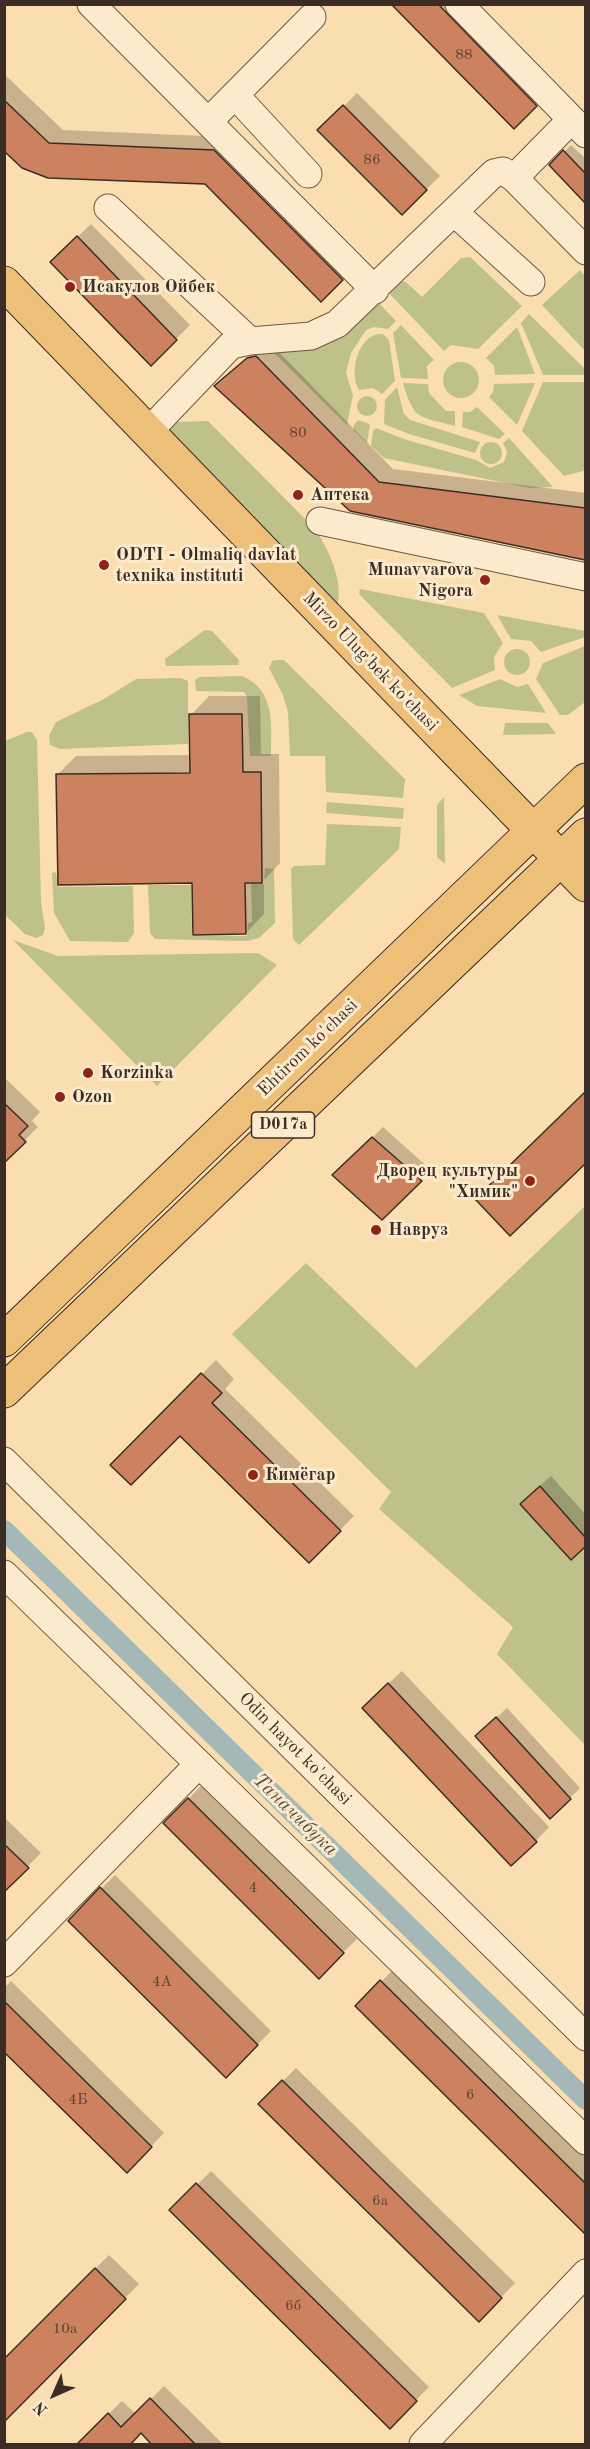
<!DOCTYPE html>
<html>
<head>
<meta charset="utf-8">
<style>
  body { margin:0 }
  #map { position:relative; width:590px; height:2449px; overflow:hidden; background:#fadeb0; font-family:"Old Standard TT",serif }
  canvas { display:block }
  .frame { position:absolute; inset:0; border:6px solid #3c2c26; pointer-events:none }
  .north { position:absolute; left:24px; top:2365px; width:60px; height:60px; -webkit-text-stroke:4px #fceacc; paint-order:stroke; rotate:225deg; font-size:16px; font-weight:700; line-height:24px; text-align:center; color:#3c2c26 }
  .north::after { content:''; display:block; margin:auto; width:21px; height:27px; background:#3c2c26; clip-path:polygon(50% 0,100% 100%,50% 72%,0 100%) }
</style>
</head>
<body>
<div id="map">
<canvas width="590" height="2449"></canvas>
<div class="frame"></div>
<div class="north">N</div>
</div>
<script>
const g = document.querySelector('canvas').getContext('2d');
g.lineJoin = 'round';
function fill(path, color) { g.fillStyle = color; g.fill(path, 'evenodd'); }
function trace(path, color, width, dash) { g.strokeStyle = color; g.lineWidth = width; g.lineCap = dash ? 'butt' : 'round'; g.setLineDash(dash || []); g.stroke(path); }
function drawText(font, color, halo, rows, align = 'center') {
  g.font = font + ' "Old Standard TT",serif'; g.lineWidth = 6; g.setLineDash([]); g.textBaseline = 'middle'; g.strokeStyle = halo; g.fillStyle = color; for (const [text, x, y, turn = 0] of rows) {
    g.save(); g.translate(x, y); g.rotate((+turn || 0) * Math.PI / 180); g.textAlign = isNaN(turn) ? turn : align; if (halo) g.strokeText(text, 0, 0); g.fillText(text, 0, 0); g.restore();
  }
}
fill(new Path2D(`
  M470,257L522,306L478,349L451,345L444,351L386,290L397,281L406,282L422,297L461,258Z
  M580,270L585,276V351L542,305Z
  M376,300L396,321L388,329L374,327L366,330L351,353L346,373L353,395L347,425L267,346Z
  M529,314L585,369V375H543L521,323Z
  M401,325L434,360L427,366L428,379L401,378L393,333Z
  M517,327L535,374L495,375L494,366L486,358Z
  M378,334H383L389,340L395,381L382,394L373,388L359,390C349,374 357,338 378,334Z
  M443 380a18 18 0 1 1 36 0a18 18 0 1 1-36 0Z
  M543,382H585L586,470L583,471L564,476L522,431Z
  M403,383L428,384L429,393L446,411H455V426C419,416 414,421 403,383Z
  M535,383L517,425L489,397L493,392L494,384Z
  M397,387L404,414L410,420L480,442L475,453L409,434L384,424L385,400Z
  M357 406a10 10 0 1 1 20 0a10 10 0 1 1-20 0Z
  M477,407L505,434L499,439L462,427L463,412H470Z
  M358,420L370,424L367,443L354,431L353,426Z
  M208,421L316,530C329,551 344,581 337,607L161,428L175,422Z
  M376,428L404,439L476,460L490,468L504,462L507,452L503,443L509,438L553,487L530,488L384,458L371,446L373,431Z
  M480 453a11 11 0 1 1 22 0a11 11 0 1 1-22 0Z
  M360,589L484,613L503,643L494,657L495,670L452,688L359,594Z
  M497,615L585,631V637L541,652L531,641L511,639Z
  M205,630L212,631L239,660L238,665L166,666L165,659Z
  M585,646V702L568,715H560L536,679L543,663Z
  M504 662a13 13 0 1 1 26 0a13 13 0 1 1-26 0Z
  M278,660H284L405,779L403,798L326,792L325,756H290L288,712L283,695L269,668L272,661Z
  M242,676C276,690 271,725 271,756H250L247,697L244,692L196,691L195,680L199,677Z
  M181,678L188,681V744L60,749L50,745L49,736L56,722L104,699L136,679Z
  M500,679L517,687L528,684L546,713L477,706L459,695Z
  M505,723H548L556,734L503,735Z
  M27,732H32L37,740L41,902L45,928L43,935L36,938L25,934L4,914L5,741Z
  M444,797L445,864L437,857V805Z
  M327,802L404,808L403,819L326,813Z
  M327,824L401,827L399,849L299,945L293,939L291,869L294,866L325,865Z
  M265,868L274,869L275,923L259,938L247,941L155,939L150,933L148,885H191L192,936H247L248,923L252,922L251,884H264Z
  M56,872L58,887L133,886L134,933L128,942L70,941L54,913L52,873Z
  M13,940L58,956L258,953L277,965L157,1086Z
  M585,1206V1745L497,1654L513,1627L379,1509L391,1492L232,1334L306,1263L416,1368Z`), '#bfc18b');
fill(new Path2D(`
  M393,4H464L549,92L514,127Z
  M4,74L63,130L228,137L356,266L322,299L205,183L4,149Z
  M357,93L440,176L402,213L320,130Z
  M571,145L586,159V201L551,165Z
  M91,224L190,325L151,364L52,262Z
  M270,343L393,469L586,493V558L351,510L216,386L262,345Z
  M209,696H260L261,754H279L280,863L264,880V914L246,933L193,882L57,775L76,756L191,755V715Z
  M4,1077L40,1112L32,1121L38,1127L4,1161Z
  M586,1094V1162L510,1234L477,1199Z
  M383,1127L431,1170L382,1218L335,1175Z
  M216,1360L234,1379L225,1389L354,1516L309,1561L180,1434L112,1465Z
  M551,1476L586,1515V1545L571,1558L532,1493Z
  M402,1671L549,1827L536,1841L377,1694Z
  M507,1708L580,1788L570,1798L487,1726Z
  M202,1785L357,1939L319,1976L165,1823Z
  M4,1817L41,1853L6,1888L4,1886Z
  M115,1875L271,2031L226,2076L70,1920Z
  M395,1968L586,2156V2221L580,2226L357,2006Z
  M11,1981L164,2133L127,2171L4,2050V1988Z
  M296,2068L515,2283L479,2320L260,2104Z
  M211,2171L429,2387L390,2426L172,2210Z
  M109,2255L139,2284L4,2420V2361Z
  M164,2386L223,2444H155L141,2431L84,2438L122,2401L136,2414Z`), '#0003');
trace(new Path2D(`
  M4,1530L586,2100`), '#a4b9b7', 20);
const building = new Path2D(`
  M391,4H438L537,106L514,129Z
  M4,100L49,143L214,150L343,280L321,302L205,184L48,178L22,168L4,151Z
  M343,105L427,190L402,215L317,130Z
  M563,150L585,173V203L549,165Z
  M77,236L177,340L151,366L50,262Z
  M256,356L379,482L585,508V560L350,511L214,386L247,358Z
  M189,714H242L243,772H261L262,883H245L246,934L193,935L192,883L58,885L56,774L190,773Z
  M585,1092V1164L510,1236L475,1199Z
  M4,1103L28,1126L19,1135L26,1142L4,1163Z
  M372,1137L422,1181L382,1220L332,1175Z
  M201,1373L222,1393L212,1403L341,1531L309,1563L180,1436L131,1485L110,1465Z
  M540,1486L585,1537V1547L571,1560L520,1504Z
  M388,1683L537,1842L511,1866L362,1708Z
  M496,1717L571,1799L550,1819L475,1736Z
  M188,1798L344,1953L319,1979L163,1823Z
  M4,1844L29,1868L4,1892Z
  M100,1887L258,2045L226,2078L68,1921Z
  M380,1980L585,2183V2234L355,2006Z
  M4,2001L152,2147L127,2173L4,2052Z
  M282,2080L502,2298L479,2322L258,2104Z
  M196,2183L417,2401L390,2429L169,2210Z
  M95,2268L126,2299L4,2422V2359Z
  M150,2398L196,2445H152L141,2433L130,2445H76L108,2413L121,2427Z`);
fill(building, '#cc825e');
trace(building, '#3c2c26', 1.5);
const minor = new Path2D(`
  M91,4L375,290
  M459,4L586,134
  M235,95L308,174
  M571,120L514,178L586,251
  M208,122L312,17
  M108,208L250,341
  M455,213L531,282
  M148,432L231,345L250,341L311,336L337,324L494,173L503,171L514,178
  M320,521L586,577
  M4,1461L586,2037
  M4,1574L586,2141
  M4,1963L199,1764
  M423,2444L586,2273`);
const major = new Path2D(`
  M4,283L586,885
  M4,1340L586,780
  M4,1391L586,835`);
trace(minor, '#6c5848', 29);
trace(major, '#3c2c26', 35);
trace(minor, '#fceacc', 27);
trace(major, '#edbf78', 33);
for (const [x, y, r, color] of [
  [70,287,6,"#8f2418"],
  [298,495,6,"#8f2418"],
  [104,565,6,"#8f2418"],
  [485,580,6,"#8f2418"],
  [88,1073,6,"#8f2418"],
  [60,1097,6,"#8f2418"],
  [530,1181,6,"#8f2418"],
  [376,1230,6,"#8f2418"],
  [253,1475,6,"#8f2418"]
]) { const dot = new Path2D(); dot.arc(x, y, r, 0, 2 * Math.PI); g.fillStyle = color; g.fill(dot); trace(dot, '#fceacc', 2); }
drawText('15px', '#604234', null, [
  ["88",464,55],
  ["86",372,160],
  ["80",298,433],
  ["4",253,1888],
  ["4А",162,1982],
  ["6",470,2095],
  ["4Б",78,2100],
  ["6а",380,2201],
  ["6б",293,2306],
  ["10a",65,2329]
]);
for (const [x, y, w] of [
  [283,1125,63]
]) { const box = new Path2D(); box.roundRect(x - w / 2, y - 13, w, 26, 4.5); g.fillStyle = '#fceacc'; g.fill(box); trace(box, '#3c2c26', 1.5); }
drawText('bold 16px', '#3c2c26', null, [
  ["D017a",283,1125]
]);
drawText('bold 18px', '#3c2c26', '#fceacc', [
  ["Исакулов Ойбек",82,287],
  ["Аптека",310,495],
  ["ODTI - Olmaliq davlat",116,555],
  ["texnika instituti",116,576],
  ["Munavvarova",473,570,"right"],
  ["Nigora",473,591,"right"],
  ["Korzinka",100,1073],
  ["Ozon",72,1097],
  ["Дворец культуры",518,1171,"right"],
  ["\"Химик\"",518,1192,"right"],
  ["Навруз",388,1230],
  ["Кимёгар",265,1475]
], 'left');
drawText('18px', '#3c2c26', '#fceacc', [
  ["Mirzo Ulug'bek ko'chasi",370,662,46],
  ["Ehtirom ko'chasi",308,1048,-44],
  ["Odin hayot ko'chasi",295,1749,45]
]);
drawText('italic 20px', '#564f4a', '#fceacc', [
  ["Таначибука",295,1815,44]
]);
</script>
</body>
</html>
